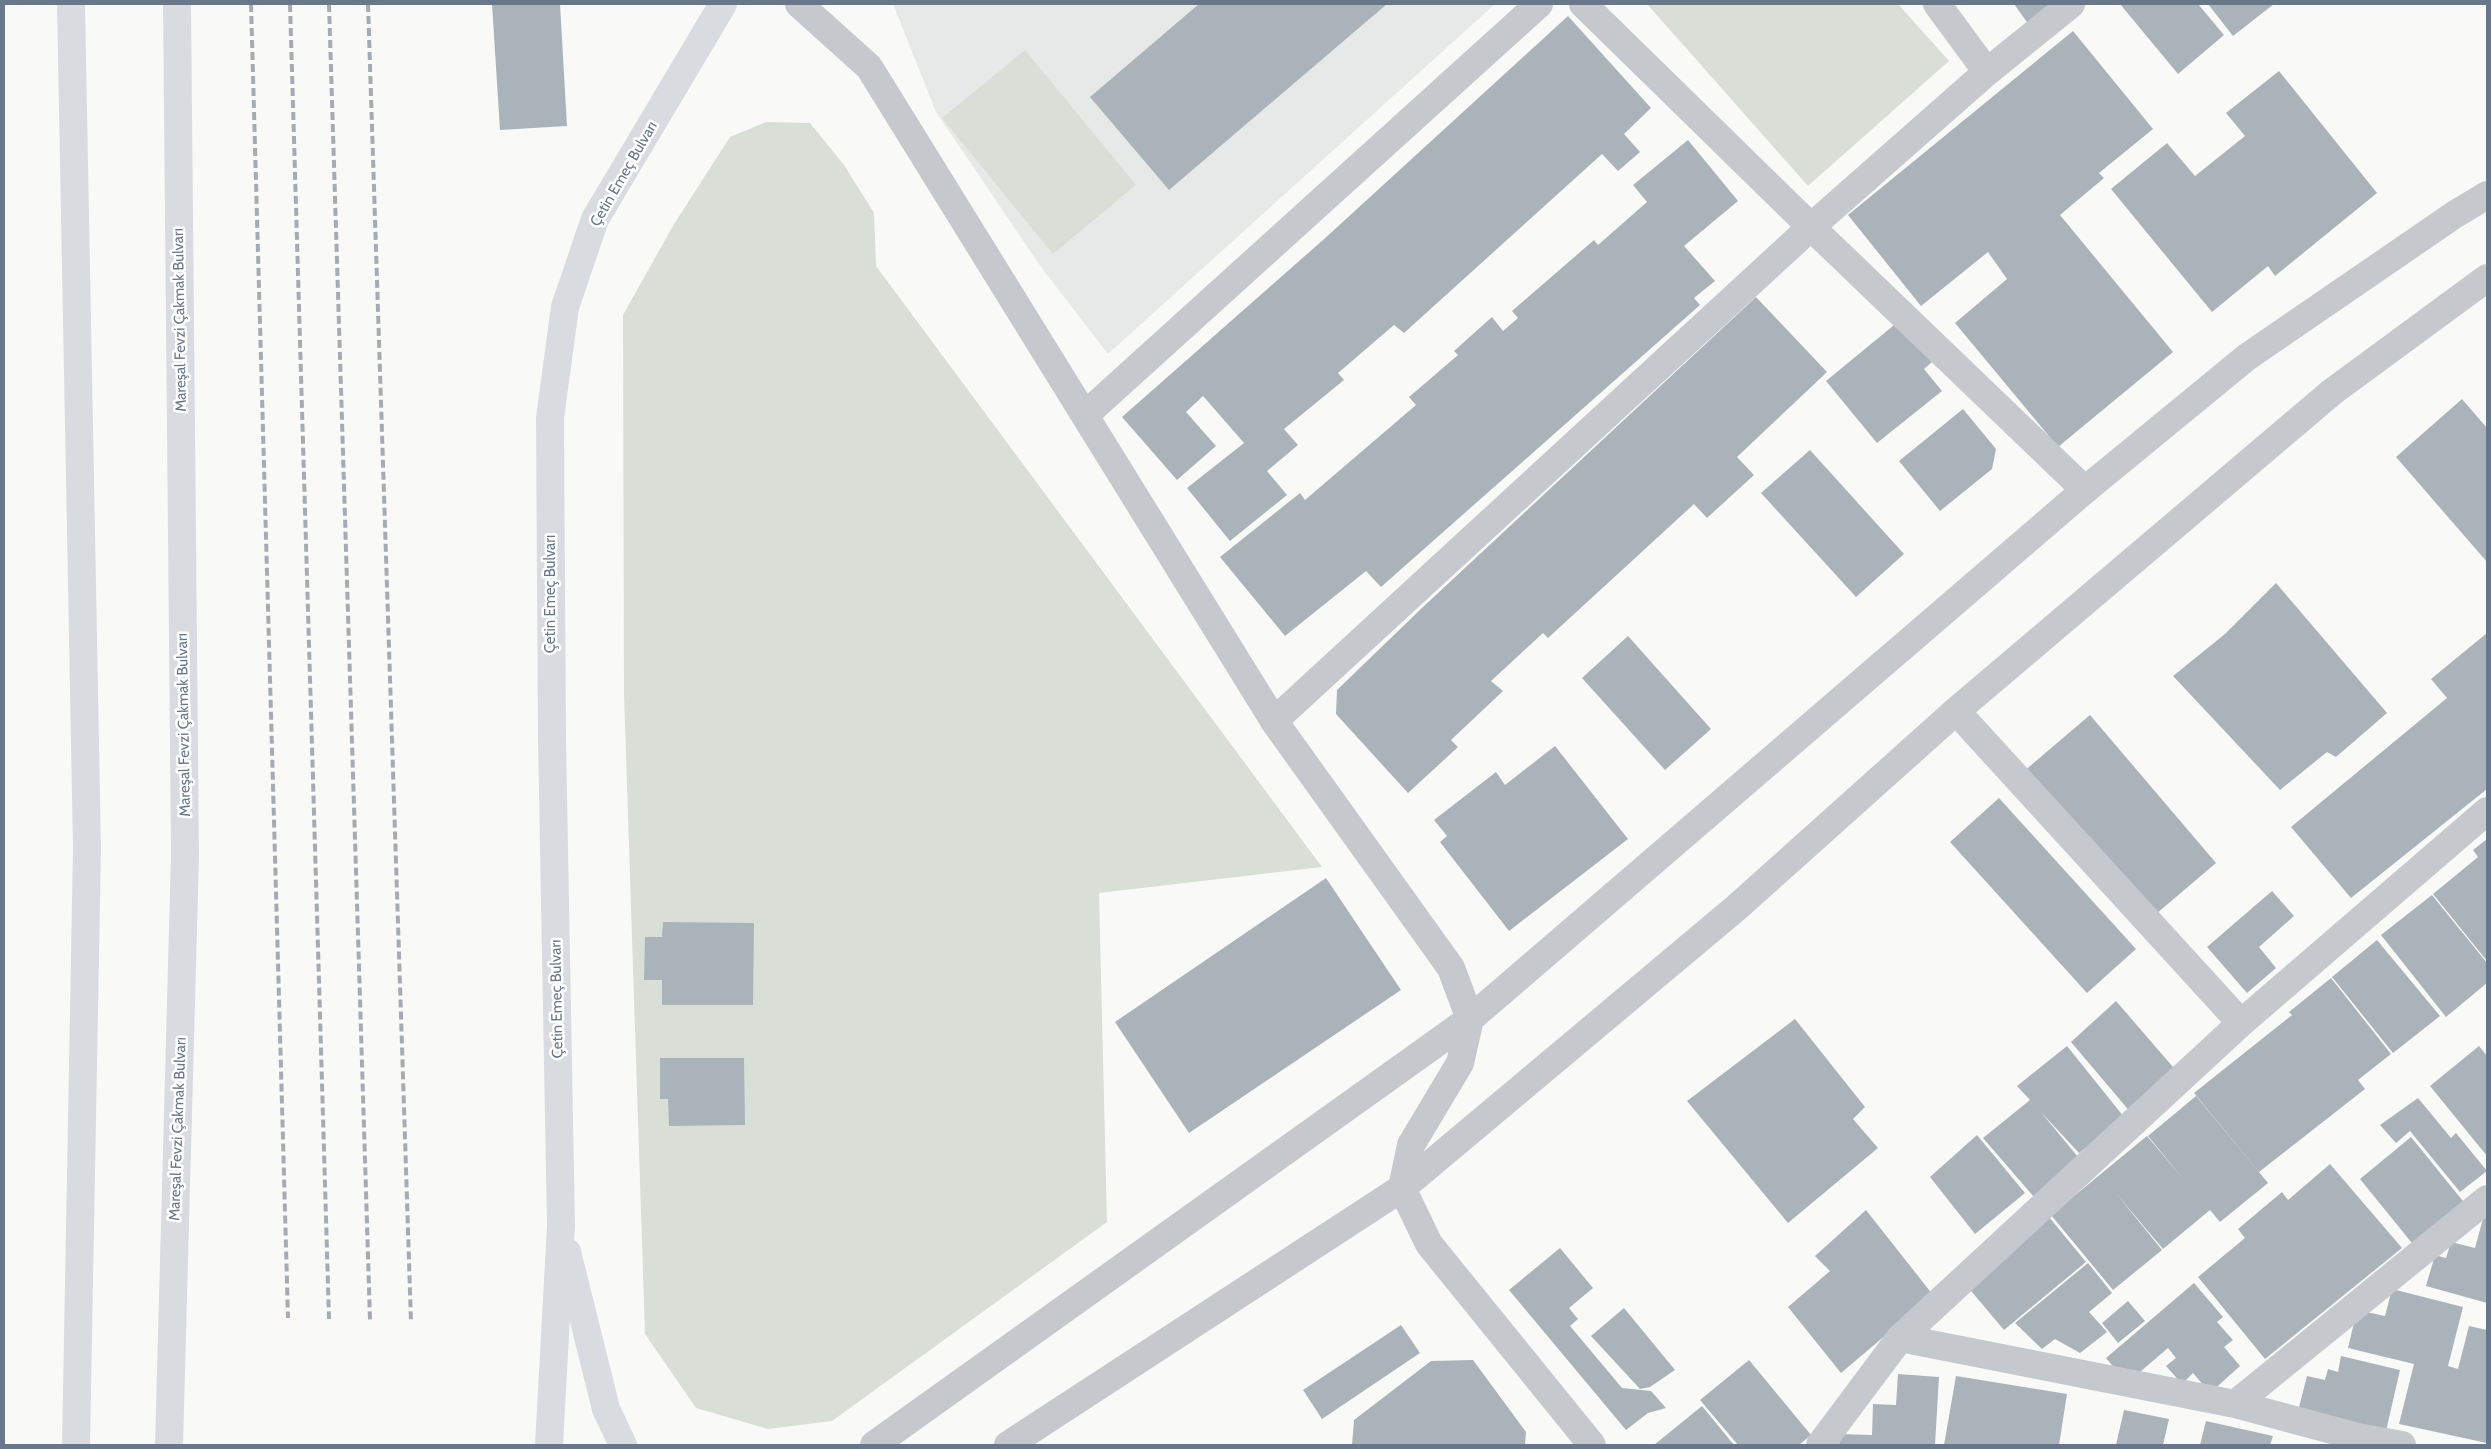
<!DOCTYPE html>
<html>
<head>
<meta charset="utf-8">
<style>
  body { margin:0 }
  #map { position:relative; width:2491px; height:1449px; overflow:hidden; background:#f9faf7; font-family:Cabin,sans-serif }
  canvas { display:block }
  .frame { position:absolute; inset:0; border:5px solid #687789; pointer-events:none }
</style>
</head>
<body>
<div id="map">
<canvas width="2491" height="1449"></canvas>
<div class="frame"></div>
</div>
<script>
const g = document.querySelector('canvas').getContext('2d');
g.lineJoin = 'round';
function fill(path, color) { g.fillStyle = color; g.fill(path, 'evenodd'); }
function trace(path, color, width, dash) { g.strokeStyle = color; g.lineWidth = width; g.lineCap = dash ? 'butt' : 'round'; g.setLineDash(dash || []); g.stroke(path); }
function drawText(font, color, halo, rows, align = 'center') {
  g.font = font + ' Cabin,sans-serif'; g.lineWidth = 5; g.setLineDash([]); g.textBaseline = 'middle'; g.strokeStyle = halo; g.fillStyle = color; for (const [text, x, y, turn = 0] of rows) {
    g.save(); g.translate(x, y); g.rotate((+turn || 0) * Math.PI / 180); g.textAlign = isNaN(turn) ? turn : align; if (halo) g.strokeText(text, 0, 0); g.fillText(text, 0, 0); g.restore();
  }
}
fill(new Path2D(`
  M893,4H1495L1108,354L1041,267L936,112Z`), '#e7e9e8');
fill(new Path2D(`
  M1647,4H1898L1949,61L1808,186Z
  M1025,50L1136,185L1053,254L942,118Z
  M766,122L810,123L844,165L874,213L876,266L1322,867L1099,893L1107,1222L832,1421L768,1429L696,1408L645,1334L624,694L623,315L674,224L730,137Z`), '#d9dfd6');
fill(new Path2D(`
  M492,4H560L567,126L500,130Z
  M1199,4H1387L1169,190L1090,97Z
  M2014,4H2058L2029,25Z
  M2120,4H2198L2224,35L2178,74Z
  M2208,4H2274L2233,36Z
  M1568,16L1651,108L1624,134L1640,152L1618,171L1602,154L1404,333L1394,325L1338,373L1344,380L1284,429L1298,445L1267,471L1287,495L1230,541L1187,488L1244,443L1203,396L1186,412L1216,446L1177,480L1122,417L1323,240Z
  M2073,31L2153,129L2099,173L2104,178L2060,215L2173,352L2058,447L1955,323L2007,279L1988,252L1921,306L1848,215Z
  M2279,71L2377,193L2275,276L2268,266L2212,312L2111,189L2167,143L2195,176L2245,136L2226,113Z
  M1688,140L1738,201L1684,246L1715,281L1694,298L1700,305L1381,587L1366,571L1285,636L1220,557L1300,493L1305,500L1416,405L1409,397L1458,355L1454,351L1492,317L1503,331L1518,318L1512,311L1594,240L1598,245L1647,202L1633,185Z
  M1756,297L1827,372L1737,457L1754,475L1707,518L1694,504L1548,638L1543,633L1491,681L1503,691L1451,740L1458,747L1408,793L1336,714L1337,690L1423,607Z
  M1899,321L1932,362L1924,369L1942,391L1877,443L1826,381Z
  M2462,399L2487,428V562L2396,457Z
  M1963,409L1996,449L1992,469L1940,511L1899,461Z
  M1810,450L1904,554L1856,597L1761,493Z
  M2276,583L2387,713L2336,757L2327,752L2280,790L2173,676L2225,634Z
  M2487,633V789L2351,898L2291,827L2447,698L2431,679Z
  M1628,636L1711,729L1665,770L1582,678Z
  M2090,715L2216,863L2156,914L2091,838L2084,844L2023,772Z
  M1555,746L1628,839L1509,931L1440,842L1447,836L1434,820L1496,772L1505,785Z
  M1999,798L2136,949L2087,993L1950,842Z
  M2487,839V961L2433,894L2478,857L2473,850Z
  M1326,878L1401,990L1189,1133L1115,1022Z
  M2272,891L2294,916L2259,947L2276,968L2247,993L2207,947Z
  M2432,895L2487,963V983L2446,1017L2381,935Z
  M663,922L754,923L753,1005H662V980H644L645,937H662Z
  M2377,940L2440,1016L2393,1053L2332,977Z
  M2331,978L2391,1054L2358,1080L2365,1089L2259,1172L2194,1093L2292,1015L2289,1012Z
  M2116,1001L2179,1074L2132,1114L2071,1042Z
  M1795,1019L1865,1107L1853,1119L1878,1148L1788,1223L1687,1101Z
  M2067,1046L2124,1117L2079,1153L2040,1111L2083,1163L2034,1197L1983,1138L2030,1100L2017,1086Z
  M2479,1046L2487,1056V1156L2430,1086Z
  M660,1058H744L745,1125L669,1126L668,1099H660Z
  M2196,1096L2268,1183L2220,1222L2210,1210L2163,1249L2115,1192L2162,1250L2113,1290L2051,1215L2147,1136L2185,1181L2148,1136Z
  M2418,1098L2451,1138L2456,1133L2487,1171L2460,1192L2410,1131L2396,1143L2380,1125Z
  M1977,1135L2025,1193L1975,1234L1930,1177Z
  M2411,1137L2471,1211L2420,1253L2360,1179Z
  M2330,1164L2402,1248L2265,1359L2198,1277L2245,1238L2238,1229L2282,1192L2288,1200Z
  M1866,1210L1933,1295L1841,1373L1788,1307L1830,1271L1815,1256Z
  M2484,1215L2487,1216V1303L2426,1286L2435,1255L2446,1258L2451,1242L2475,1248Z
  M2049,1217L2086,1262L2004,1330L1966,1285Z
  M1560,1248L1593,1288L1569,1308L1578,1319L1570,1326L1622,1388L1651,1391L1666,1408L1648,1413L1626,1430L1509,1290Z
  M2088,1263L2112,1293L2089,1312L2107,1332L2080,1353L2055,1339L2042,1349L2015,1323Z
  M2194,1283L2223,1317L2217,1322L2233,1340L2224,1347L2240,1366L2210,1393L2193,1373L2182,1384L2166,1366L2176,1358L2168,1348L2127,1383L2106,1358Z
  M2392,1289L2463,1307L2448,1366L2458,1369L2469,1326L2487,1330V1443L2399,1424L2414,1364L2348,1348L2357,1310L2385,1316Z
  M2128,1301L2145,1321L2118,1343L2102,1323Z
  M1624,1308L1675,1370L1650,1387L1640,1389L1591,1336Z
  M1401,1325L1420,1353L1322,1419L1303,1390Z
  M2341,1356L2400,1370L2386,1431L2298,1411L2307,1376L2325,1380L2328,1369L2338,1372Z
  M1473,1360L1526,1432L1525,1445H1352L1354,1420L1431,1361Z
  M1749,1360L1811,1435L1799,1445H1738L1700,1400Z
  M1898,1374L1939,1377L1935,1445H1839L1840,1434L1872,1435L1873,1404L1896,1405Z
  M1956,1376L2067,1394L2059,1445H1944Z
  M1702,1406L1734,1445H1654Z
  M2124,1410L2169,1419L2163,1445H2116Z
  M2206,1421L2273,1436L2270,1445H2200Z`), '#abb3ba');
trace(new Path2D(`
  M1583,4L1811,227L2085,490
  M1937,4L1987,72
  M1085,415L1539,4
  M1956,711L2241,1023
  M1274,721L1811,227L1987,72L2071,4
  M1900,1338L2235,1404L2358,1437L2402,1445
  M2235,1404L2487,1199
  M1820,1445L1900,1338L2241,1023L2487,811`), '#c5c8cd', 28);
trace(new Path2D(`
  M799,4L869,67L1274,721L1451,968L1470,1019L1460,1063L1411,1145L1402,1188L1429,1244L1592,1445
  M874,1445L1470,1019L2085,490L2247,357L2454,215L2487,195
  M1008,1445L1402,1188L1736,908L1956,711L2332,392L2487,278`), '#c5c8cd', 28);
trace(new Path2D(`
  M567,1252L606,1409L623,1445
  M549,1445L561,1226L552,739L550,418L565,307L595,219L723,4`), '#d8dce0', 28);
trace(new Path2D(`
  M71,4L87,848L76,1445
  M169,1445L185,855L177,4`), '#d8dce0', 28);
trace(new Path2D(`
  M251,4L288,1318
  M290,4L329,1319
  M329,4L370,1320
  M368,4L411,1322`), '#a5abb2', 4, [8, 4]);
drawText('15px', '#687789', '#fff', [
  ["Çetin Emeç Bulvarı",624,174,-60],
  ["Mareşal Fevzi Çakmak Bulvarı",180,320,-91],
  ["Çetin Emeç Bulvarı",551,594,-90],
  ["Mareşal Fevzi Çakmak Bulvarı",184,725,-91],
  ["Çetin Emeç Bulvarı",557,999,-91],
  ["Mareşal Fevzi Çakmak Bulvarı",178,1129,-88]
]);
</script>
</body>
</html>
